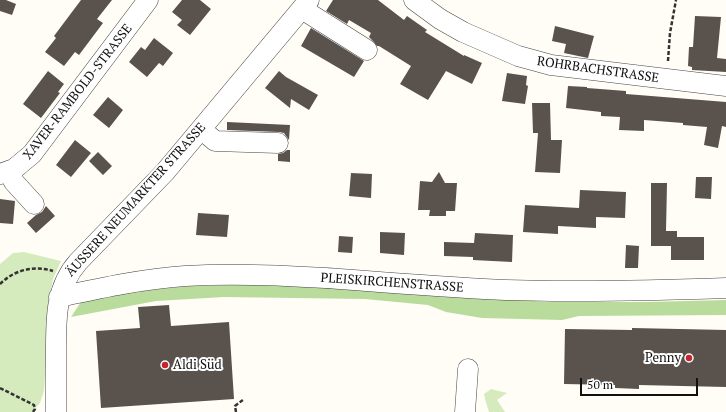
<!DOCTYPE html>
<html>
<head>
<meta charset="utf-8">
<style>
  body { margin:0 }
  #map { position:relative; width:726px; height:412px; overflow:hidden; background:#fffdf5; font-family:"PT Serif",serif }
  canvas { display:block }
  .scale { position:absolute; left:580px; top:378px; width:118px; height:18px; box-sizing:border-box; border:2px solid #111; border-top:0; padding-left:5px; font-size:12px; line-height:14px; white-space:nowrap; color:#111; -webkit-text-stroke:3px #fff; paint-order:stroke }
</style>
</head>
<body>
<div id="map">
<canvas width="726" height="412"></canvas>
<div class="scale">50 m</div>
</div>
<script>
const g = document.querySelector('canvas').getContext('2d');
g.lineJoin = 'round';
function fill(path, color) { g.fillStyle = color; g.fill(path, 'evenodd'); }
function trace(path, color, width, dash) { g.strokeStyle = color; g.lineWidth = width; g.lineCap = dash ? 'butt' : 'round'; g.setLineDash(dash || []); g.stroke(path); }
function drawText(font, color, halo, rows, align = 'center') {
  g.font = font + ' "PT Serif",serif'; g.lineWidth = 4; g.setLineDash([]); g.textBaseline = 'middle'; g.strokeStyle = halo; g.fillStyle = color; for (const [text, x, y, turn = 0] of rows) {
    g.save(); g.translate(x, y); g.rotate((+turn || 0) * Math.PI / 180); g.textAlign = isNaN(turn) ? turn : align; if (halo) g.strokeText(text, 0, 0); g.fillText(text, 0, 0); g.restore();
  }
}
fill(new Path2D(`
  M24,252L61,261L53,279L51,290L44,391L40,403L32,412H0V264L13,253Z
  M491,389L507,393L497,400L505,412H489L485,399L484,394Z`), '#d5ebbd');
fill(new Path2D(`
  M276,284L430,293L545,302H648L726,300V315L579,316L562,320L482,318L446,312L428,305L365,299L224,297L156,301L71,317L81,302L123,293L188,286Z`), '#b9dc9c');
fill(new Path2D(`
  M0,0H6L16,4L12,15L0,11Z
  M81,0H112L97,19L103,23L79,55L75,52L64,66L45,52L56,38L54,36Z
  M182,0H200L211,9L190,35L177,25L182,20L172,12Z
  M333,0H378L404,20L407,16L427,30L425,32L464,56V55L482,63L472,84L446,71L428,100L400,84L411,66L379,46H377L373,41L369,37L371,33L349,20L347,24L326,11Z
  M695,16L721,17L717,58L726,59V72L692,70V67L688,66L689,47H693Z
  M555,26L594,36L588,58L564,53L566,44L552,41Z
  M311,28L364,61L354,77L301,46Z
  M154,38L173,53L163,66L159,63L147,77L129,62L141,47L145,50Z
  M48,71L64,84L58,92L60,93L41,118L23,104Z
  M279,71L286,77L318,95L309,110L291,99L290,108L265,88Z
  M507,73L527,76L526,85L528,86L525,104L502,101Z
  M568,86L587,87V88L626,91V94L726,102V127L722,126L718,148L704,145L707,127L683,125V123L644,120V131L619,130L620,117L601,116V112L566,108Z
  M108,97L123,110L109,128L93,115Z
  M532,103H550L551,140H562L560,173L535,172L538,133H533Z
  M227,122L290,125L289,140L284,133L279,132L227,130Z
  M75,140L91,153L71,177L56,165Z
  M287,150H290V162L278,161V154L283,153Z
  M98,152L112,166L103,175L89,161Z
  M439,172L445,183H457L455,211H446V216H429L430,210H418L420,181L432,182Z
  M351,173L372,174L371,198L349,196Z
  M696,177H712L711,199L695,198Z
  M651,183H667L666,231H677V237H704V260H671V246H651Z
  M580,190L626,192L625,218L596,217V228L558,226V234L523,232L525,205L579,208Z
  M0,199L15,201L13,224L0,223Z
  M46,206L55,216L36,233L27,223L36,215L42,212Z
  M198,213L229,215L227,237L196,235Z
  M380,232L405,233L404,255L380,253Z
  M475,233L513,235L512,262L473,260V257L444,256V242L474,243Z
  M339,236L353,237L352,253L338,252Z
  M626,245L639,246L638,268H625Z
  M169,305L171,326L229,322L234,399L101,408L96,331L140,328L138,307Z
  M632,328L726,330V387L639,385V389L615,388V385L564,384L565,329L632,330Z`), '#5a524d');
const minor = new Path2D(`
  M414,0L440,19L463,32L518,56L551,65L726,86
  M302,9L367,50
  M201,129L215,141L278,143
  M9,172L14,182L34,204
  M0,174L14,169L32,154L148,0
  M59,297C101,288 142,279 185,276C232,273 279,275 326,278C379,282 431,286 484,289C565,293 645,291 726,288
  M56,412C56,392 56,373 56,353C56,320 55,288 78,262L165,172L309,0
  M465,412L468,369`);
trace(minor, '#444', 21);
trace(new Path2D(`
  M668,61L670,33L676,0
  M0,284C14,270 34,265 53,271
  M0,388L34,405L35,409L33,412
  M236,412L235,406L244,399`), '#333', 2.5, [4, 2]);
trace(minor, '#fff', 20);
for (const [x, y, r, color] of [
  [689,358,4,"#c4262e"],
  [165,365,4,"#c4262e"]
]) { const dot = new Path2D(); dot.arc(x, y, r, 0, 2 * Math.PI); g.fillStyle = color; g.fill(dot); trace(dot, '#fff', 1.5); }
drawText('13px', '#111', '#fff', [
  ["ROHRBACHSTRASSE",598,70,8],
  ["XAVER-RAMBOLD-STRASSE",78,92,-52],
  ["ÄUSSERE NEUMARKTER STRASSE",136,200,-48],
  ["PLEISKIRCHENSTRASSE",392,283,4]
]);
drawText('13px', '#111', '#fff', [
  ["Penny",681,358],
  ["Aldi Süd",173,365,"left"]
], 'right');
</script>
</body>
</html>
